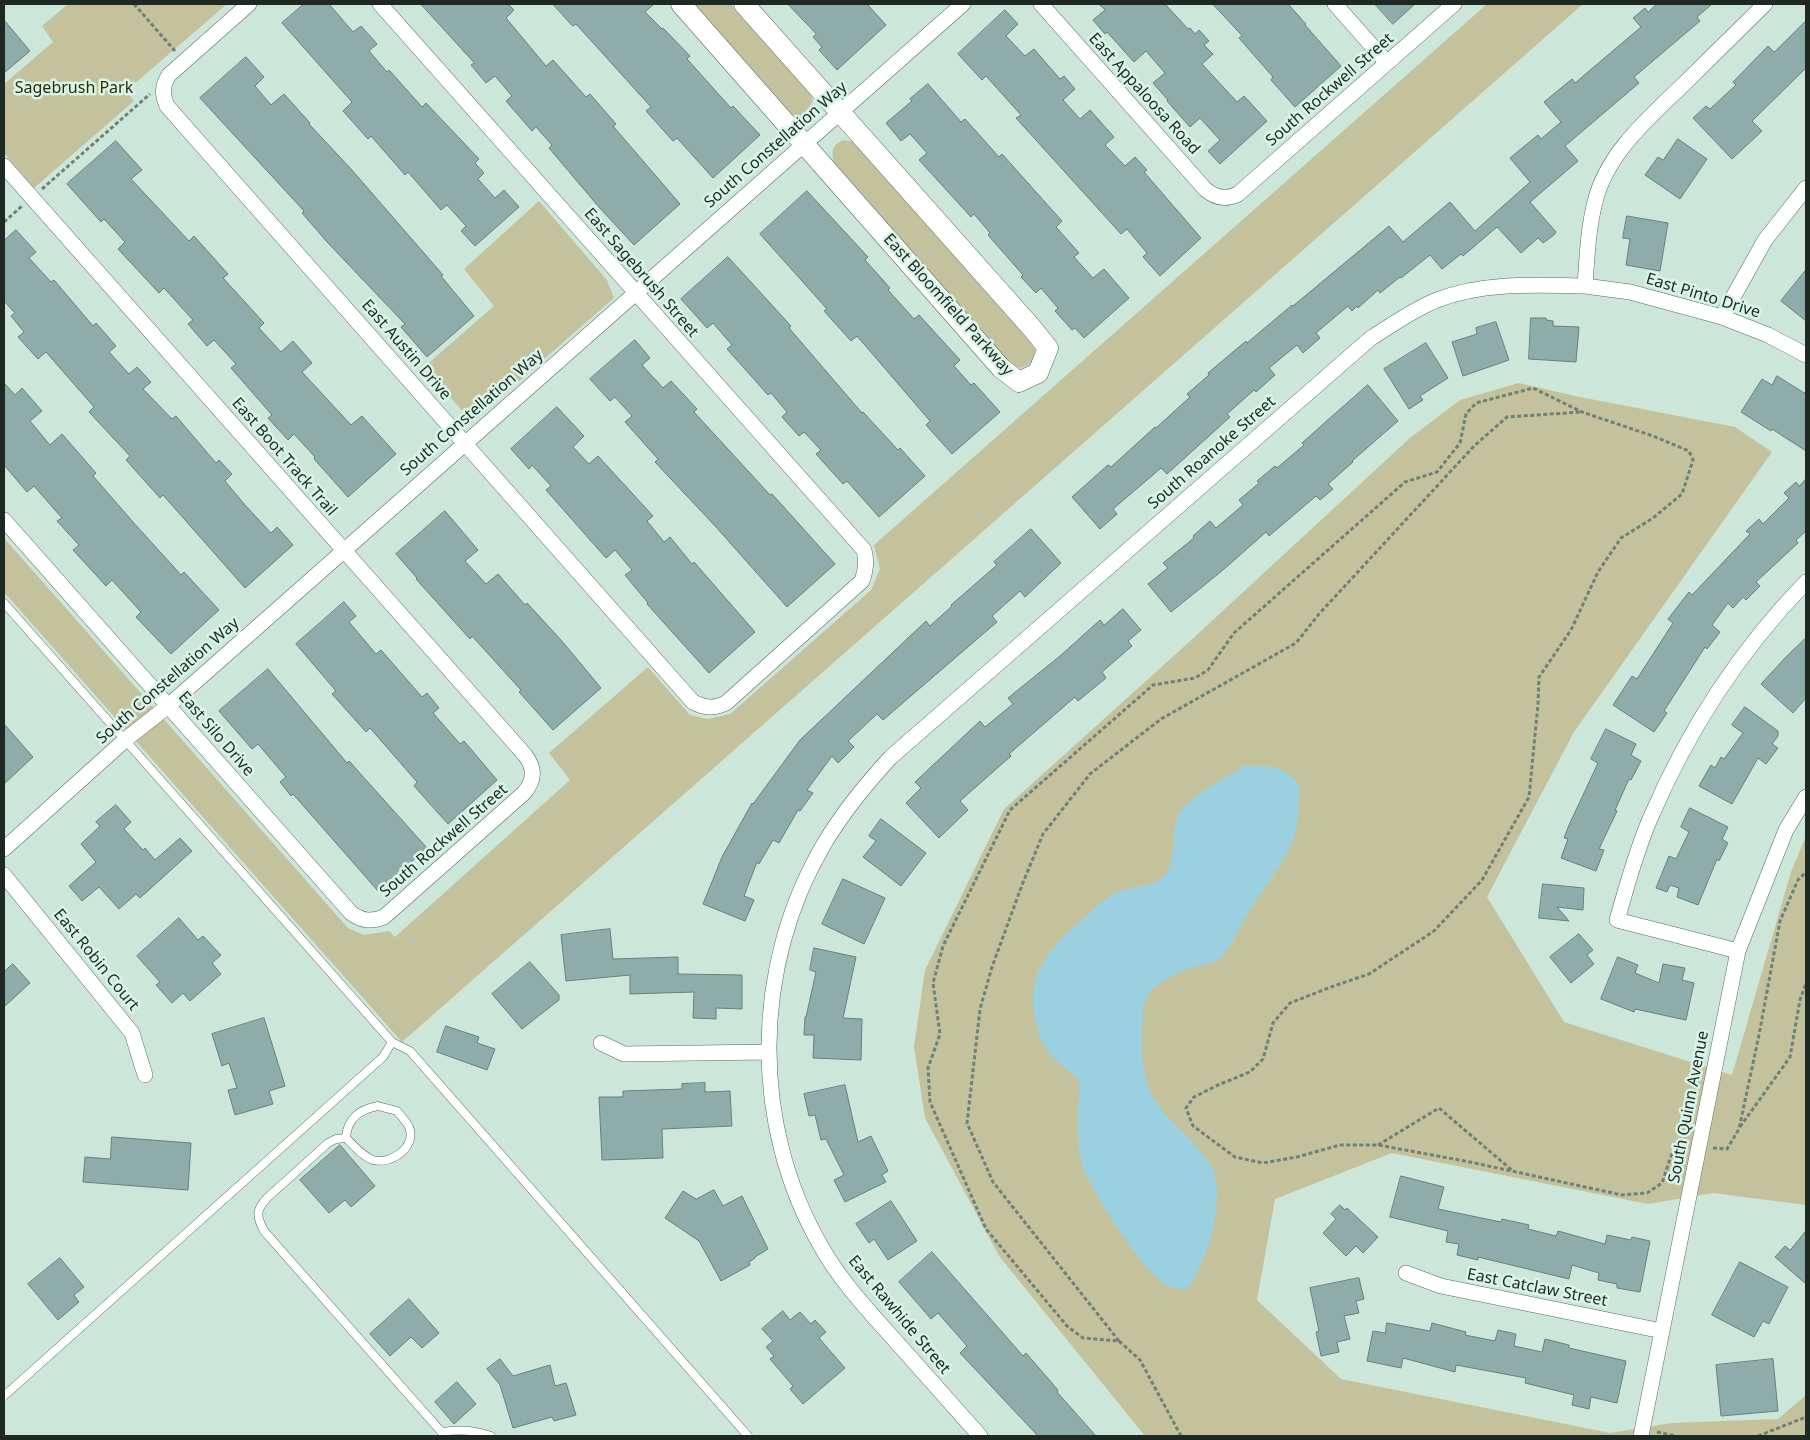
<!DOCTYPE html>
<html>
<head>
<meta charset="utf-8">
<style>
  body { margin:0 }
  #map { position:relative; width:1810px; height:1440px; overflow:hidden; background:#cce7da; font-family:"Noto Sans",sans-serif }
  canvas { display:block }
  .frame { position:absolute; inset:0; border:5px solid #1f2924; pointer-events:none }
</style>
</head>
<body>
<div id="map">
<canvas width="1810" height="1440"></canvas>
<div class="frame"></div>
</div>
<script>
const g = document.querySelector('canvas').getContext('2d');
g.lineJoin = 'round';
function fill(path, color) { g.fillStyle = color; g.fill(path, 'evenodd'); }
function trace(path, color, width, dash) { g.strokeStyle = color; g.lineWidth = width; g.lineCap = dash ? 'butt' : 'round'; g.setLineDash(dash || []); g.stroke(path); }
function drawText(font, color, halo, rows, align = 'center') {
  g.font = font + ' "Noto Sans",sans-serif'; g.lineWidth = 5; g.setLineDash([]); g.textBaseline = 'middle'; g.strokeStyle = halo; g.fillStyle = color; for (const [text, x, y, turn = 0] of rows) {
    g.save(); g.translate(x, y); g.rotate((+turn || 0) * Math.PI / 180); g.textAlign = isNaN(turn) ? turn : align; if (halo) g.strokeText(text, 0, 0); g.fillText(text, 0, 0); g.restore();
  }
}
fill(new Path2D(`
  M68,4H227L126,91L134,101L34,188L4,153V84L53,42L42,26Z
  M692,4H731L809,92L813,100L809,108L800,117L788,113Z
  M1487,4H1583L402,1042L4,592V538L348,928L364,935L389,931L395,937L570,780L549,753L648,667L690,715L708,719L730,714L871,590L880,569L874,545Z
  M844,140L854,142L1031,343L1035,350L1034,358L1029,365L1021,368L1010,365L834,163C831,152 832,144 844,140Z
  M539,201L607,280L614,298L472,422L424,367L494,306L464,269Z
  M1519,383L1575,396L1735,427L1772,452L1574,732L1487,897L1564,1022L1732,1075L1791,872L1806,836V1205L1713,1193L1648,1204L1392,1153L1275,1199L1257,1300L1341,1379L1610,1433L1672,1423L1778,1419L1806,1395V1436H1145L999,1256L925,1118L914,1047L925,970L1004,809L1188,643L1410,438L1460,400Z`), '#c3c29c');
fill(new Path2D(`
  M1245,766C1270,767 1281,764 1299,784C1299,801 1299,821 1294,837C1284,864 1262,890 1247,915C1241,924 1229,950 1222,957C1214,964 1199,965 1190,968C1181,971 1156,984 1150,991C1148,994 1145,1001 1144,1005C1140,1025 1141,1073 1150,1091C1163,1119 1191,1136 1208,1161C1230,1193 1208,1260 1187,1289C1181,1288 1173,1289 1168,1286C1147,1278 1089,1189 1083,1166C1075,1142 1078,1108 1080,1082C1070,1071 1059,1064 1050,1054C1041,1044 1038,1031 1035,1019C1026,974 1050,947 1082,920C1090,913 1099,904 1108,897C1124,886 1149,890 1164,876C1176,864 1172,833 1177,818C1183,799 1228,776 1245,766Z`), '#9bd0e1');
const building = new Path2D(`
  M304,4H329L353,32L361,26L377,44L369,51L387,72L389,70L422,107L426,103L479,159L475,163L484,173L478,179L495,198L504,190L519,207L475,246L461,231L466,226L447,205L441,210L408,172L405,175L371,136L368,139L343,111L352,102L282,23Z
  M421,4H508L514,10L506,18L546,66L553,60L586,97L590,94L616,124L613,126L680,204L634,245L598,206L549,148L552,145L536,127L532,131L506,101L512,96L495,76L486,83L471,65L474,63Z
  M553,4H654L645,12L662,29L663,28L690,56L687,59L731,108L733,106L760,135L713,178L677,138L673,141L646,111L651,107L576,24L573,26Z
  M788,4H867L886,25L837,70L819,50L822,47L813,37L816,34Z
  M1099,4H1165L1188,29L1190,28L1195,34L1199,30L1209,41L1204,45L1213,54L1202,64L1237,102L1244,96L1267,121L1220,164L1208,151L1220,140L1200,118L1190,127L1167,101L1168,100L1153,83L1165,73L1146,51L1134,62L1107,32L1105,34L1093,20L1105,10Z
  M1213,4H1288L1306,24L1305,25L1341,66L1295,107L1271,80L1273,77L1239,38L1242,36Z
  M1375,4H1415L1393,24Z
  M1657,4H1712L1697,17L1700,21L1634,77L1639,83L1565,146L1578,161L1530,202L1556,232L1554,235L1543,243L1538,238L1521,253L1497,227L1463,256L1461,254L1442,269L1430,255L1401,278L1400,277L1380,293L1378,290L1358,308L1357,306L1352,311L1348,306L1316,333L1320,338L1303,353L1297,345L1269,368L1275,375L1256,392L1254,390L1227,414L1230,417L1167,474L1161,468L1113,509L1117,514L1100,529L1072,497L1108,465L1111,467L1155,427L1156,428L1190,397L1187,394L1209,375L1208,373L1246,341L1247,343L1292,305L1293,306L1389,226L1403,242L1450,202L1475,231L1530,182L1510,158L1538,135L1541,139L1561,122L1544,102L1572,79L1575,83L1641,27L1633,18L1645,8L1648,12Z
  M1005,10L1018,24L1006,36L1025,56L1034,49L1060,79L1064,76L1075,89L1063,100L1080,119L1090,110L1114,137L1105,145L1125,166L1135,157L1147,170L1144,172L1201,238L1160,276L1143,257L1147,253L1127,229L1121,234L1016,118L1021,115L986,76L982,80L958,54Z
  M4,20L30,51L4,73Z
  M1806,21V68L1752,121L1762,131L1732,159L1693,118L1706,106L1710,109L1736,85L1733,82L1768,46L1774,52Z
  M246,57L264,77L255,86L271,105L284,94L310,123L309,124L351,169L443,275L441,276L474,316L427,357L401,327L405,324L328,243L302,213L304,211L200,98Z
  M928,84L961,122L965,119L999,157L1002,154L1062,221L1056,227L1079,253L1074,257L1093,278L1104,269L1129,298L1084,338L1075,328L1072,330L1055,311L1058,308L1041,288L1036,293L1021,277L1023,275L988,235L990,233L974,214L971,217L919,160L927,153L910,134L901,141L886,123L912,101L910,99Z
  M1678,139L1707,159L1680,199L1645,175L1658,157L1663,160Z
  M116,141L142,170L131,179L189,241L194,236L228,274L223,278L264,323L259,328L281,352L293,341L312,363L302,372L351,425L362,416L396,454L348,497L314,459L315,457L294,434L288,440L268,418L272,415L231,368L236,364L214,340L207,346L188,324L193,320L164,288L159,293L118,249L125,242L104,219L101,222L67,184Z
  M807,191L868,257L865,260L890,288L888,290L914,319L919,315L960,360L954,366L971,385L974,383L1000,412L952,454L926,425L930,421L857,336L851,341L824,311L827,309L760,234Z
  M1627,216L1668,223L1660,271L1626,265L1630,239L1623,238Z
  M16,230L36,252L29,258L51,282L54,280L93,326L96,323L116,346L109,352L129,374L137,367L151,382L143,389L172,419L176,416L216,463L219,460L232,474L225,481L245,505L271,533L277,527L293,545L245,588L163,495L160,498L126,460L130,456L89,412L94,407L46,352L38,359L18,337L24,332L11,316L15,313L4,301V241Z
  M728,257L791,326L789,328L862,413L863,412L898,450L900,448L925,476L879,517L847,481L843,484L816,454L821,450L804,432L799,436L782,417L787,412L771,393L768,395L727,349L732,345L713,323L707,328L681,299Z
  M1806,270V321L1781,301Z
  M1531,318H1546V320L1553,321V326L1579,327L1576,362L1529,359Z
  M1496,322L1509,360L1463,376L1452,342L1477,334L1476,328Z
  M635,340L650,358L642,365L663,388L671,381L697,409L694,412L770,495L772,494L835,564L787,607L716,527L655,462L658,459L625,422L632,416L615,397L610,401L590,379Z
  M1426,343L1448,378L1420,396L1423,400L1409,409L1384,369Z
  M1777,376L1806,394V451L1772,429L1771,431L1741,412L1762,379L1772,385Z
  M4,383L15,395L22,388L42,411L30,421L50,445L62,434L96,473L93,476L133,522L181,575L184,572L219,610L171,654L136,617L141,612L112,580L106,586L73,550L79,545L57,521L62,518L34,486L27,492L4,465Z
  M1368,385L1398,421L1352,461L1353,462L1328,484L1333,489L1320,500L1316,496L1269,536L1266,532L1223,570L1171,612L1148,584L1168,568L1163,563L1194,538L1193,536L1210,521L1216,528L1243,505L1239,500L1259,483L1257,481L1275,466L1277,468L1304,445L1302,443L1330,418Z
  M557,407L584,436L573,447L589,464L598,456L653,516L647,521L664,542L670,537L692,564L694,562L755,632L709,673L647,604L648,603L625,575L632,570L615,550L606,558L546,490L551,486L532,465L529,469L511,449Z
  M1806,479V531L1796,540L1798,543L1756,582L1760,586L1746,600L1743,597L1733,608L1728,603L1712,625L1720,632L1707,649L1705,647L1664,711L1667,713L1654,732L1613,705L1632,676L1637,679L1673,623L1668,619L1689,592L1692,595L1750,534L1746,531L1759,519L1763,524L1789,498L1784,493L1796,482L1799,486Z
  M445,511L478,550L465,561L486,584L498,574L525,605L527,603L561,640L601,688L553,730L519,692L521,690L472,636L470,639L416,579L417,578L396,554Z
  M1031,529L1061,563L1025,597L1020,591L992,616L997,622L883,720L877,714L848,741L854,747L838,763L832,756L807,790L813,793L800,811L798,810L779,843L773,840L759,864L757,862L744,896L754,900L745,921L703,904L722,857L752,803L753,804L800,740L926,621L930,626L952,606L951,605L997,565L994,562Z
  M344,602L356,616L349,622L376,654L381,650L422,697L427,693L439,708L433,713L460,744L464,741L497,780L448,824L414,786L417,782L370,728L366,732L332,694L336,691L296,644Z
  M1123,609L1141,630L1128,641L1132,646L1102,672L1106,678L1078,701L1075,697L1009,754L1011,756L960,801L968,810L939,838L906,803L921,788L915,782L980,721L985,727L1013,704L1008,698L1060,656L1100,620L1104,625Z
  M1806,638V698L1793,713L1761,684L1785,658Z
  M268,669L347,763L349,761L427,848L378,891L293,794L291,796L280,782L286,777L258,744L252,749L219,711Z
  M1745,707L1778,731V736L1772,744L1778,748L1766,764L1758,758L1732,804L1699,786L1711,765L1715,768L1721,757L1724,759L1743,733L1732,725Z
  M4,724L33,757L4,784Z
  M1606,729L1636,744L1631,755L1641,761L1631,780L1629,779L1615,810L1617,811L1599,849L1604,850L1596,871L1561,858L1568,839L1564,838L1569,825L1598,763L1591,759Z
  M116,805L131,822L124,829L143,850L145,848L155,860L180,838L192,851L140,898L136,894L119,909L99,887L82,901L69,886L96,862L81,844L100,826L96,822Z
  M1690,808L1728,827L1722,839L1728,843L1719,861L1717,859L1698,905L1677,897L1679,888L1670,885L1667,892L1656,888L1669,856L1676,859L1689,832L1681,827Z
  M881,819L926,853L901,886L863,857L876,841L869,836Z
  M843,879L885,898L864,944L822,924Z
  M1543,884L1584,888L1583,910L1557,907L1569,921L1539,918Z
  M179,918L198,940L203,936L221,955L212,963L221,974L190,1001L183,993L172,1003L156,985L160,982L137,956Z
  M610,929L613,959L678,957V974L742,975V1009L716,1008V1019L693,1018L694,992L630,994V975L566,981L561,935Z
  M1579,934L1593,950L1587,955L1594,964L1571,983L1550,957Z
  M814,948L856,957L843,1018L862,1019L861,1060L813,1058L814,1035H804L805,1017H806L816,972L810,970Z
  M1618,957L1638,965L1635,973L1659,983L1663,964L1685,968L1682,980L1694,983L1686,1020L1635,1009L1634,1012L1601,999Z
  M530,962L559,995V1000L522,1029L492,994Z
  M13,964L30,983L4,1007V972Z
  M264,1018L285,1086L269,1091L273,1104L235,1115L228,1090L237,1088L229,1063L222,1066L212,1034Z
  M446,1026L479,1037L477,1043L495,1049L487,1070L437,1052Z
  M705,1083V1092L730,1091L732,1126L662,1129L663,1158L602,1160L599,1097H623V1091L682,1089V1084Z
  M845,1085L858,1142L871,1136L888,1171L882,1175L886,1182L845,1202L834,1180L844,1175L826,1139L821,1140L815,1115L809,1116L804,1094Z
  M112,1137L191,1143L188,1190L83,1182L85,1157L110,1159Z
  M340,1145L375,1186L351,1207L345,1200L329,1213L300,1180Z
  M1401,1176L1444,1187L1438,1209L1501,1222L1502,1219L1529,1225L1528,1229L1556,1236L1558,1231L1605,1244L1607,1235L1631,1240L1632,1237L1650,1241L1640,1292L1617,1288V1284L1598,1280L1599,1273L1572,1265L1569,1279L1478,1257V1260L1457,1255L1459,1244L1446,1242L1448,1231L1390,1217Z
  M714,1190L723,1206L742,1196L768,1249L755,1257V1258L749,1262L750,1265L721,1281L699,1241L665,1218L683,1191L696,1199Z
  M891,1201L917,1241L888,1260L874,1239L869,1243L856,1224Z
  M1340,1205L1345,1210L1347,1208L1378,1237L1363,1253L1356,1246L1346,1256L1323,1233L1336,1219L1331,1214Z
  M1806,1231V1284L1775,1257L1785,1246L1790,1250Z
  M932,1252L1023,1356L1026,1353L1058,1390L1057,1392L1096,1436H1038L960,1353L967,1346L938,1313L931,1319L899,1282Z
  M60,1258L84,1287L74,1295L79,1302L58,1320L28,1284Z
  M1740,1262L1788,1287L1769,1324L1763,1321L1754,1337L1712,1315Z
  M1359,1278L1364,1299L1356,1301L1359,1313L1344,1316L1350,1339L1337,1342L1339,1352L1321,1356L1316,1332L1319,1331L1310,1288Z
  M409,1299L439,1333L422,1348L411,1337L390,1356L370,1334Z
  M783,1311L790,1320L800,1312L811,1324L815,1320L826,1332L819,1338L845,1368L803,1404L790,1389L793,1386L770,1359L774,1356L766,1347L773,1341L762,1329Z
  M1387,1323L1430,1331L1432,1323L1466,1332L1465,1335L1495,1341L1498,1330L1516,1334L1514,1346L1542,1352L1545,1339L1569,1345V1348L1626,1361L1617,1403L1591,1397L1589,1409L1572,1405L1574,1395L1525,1383L1526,1378L1456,1365L1455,1372L1403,1358L1401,1368L1367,1361L1373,1331L1385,1333Z
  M500,1359L513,1376L550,1365L555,1386L566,1383L576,1415L554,1421L552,1417L513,1428L500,1385L487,1369Z
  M1773,1359L1778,1411L1721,1416L1716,1365Z
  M457,1382L476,1404L454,1424L435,1402Z`);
fill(building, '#8dacaa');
trace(building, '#63817f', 1);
const lane = new Path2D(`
  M4,603L392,1042L410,1051L748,1436
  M378,1106L397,1111C401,1116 406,1121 409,1127C417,1147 391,1165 373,1160C362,1156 354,1146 346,1138C347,1119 360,1109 378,1106Z
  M346,1138L336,1139L328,1143L267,1198C256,1210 256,1216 264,1231L445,1436
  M4,1396L383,1057L392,1042
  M442,1432C460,1429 474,1430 491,1436`);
const street = new Path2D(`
  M249,4L169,75C162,86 162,94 167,106L693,702C705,708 713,709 726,703L862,581C866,570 867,561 864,550L380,4
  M1041,4L1205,189C1215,198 1226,200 1238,194L1454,4
  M1335,4L1387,63
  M4,166L525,755C535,768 535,780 524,793L384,917C371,922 362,921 351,913L4,520
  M1585,286L1630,292L1722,317L1768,335L1806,355
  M1722,317L1765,240L1806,188
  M4,849L125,740L168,706L963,4
  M4,875L132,1033L145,1075
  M1738,951L1617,920C1627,886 1636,851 1650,819C1687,732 1740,650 1806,582
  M601,1043L624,1054L769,1052
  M1406,1273L1441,1286L1662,1331
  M980,1436C951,1403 921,1370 892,1337C867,1309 840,1280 822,1248C750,1125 752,966 824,844C843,812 866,784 891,757L1371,338C1392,325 1414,309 1437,300C1483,282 1536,285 1585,286C1587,258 1588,229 1595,202C1607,152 1651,116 1686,82C1712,56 1739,30 1765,4
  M1641,1436L1738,951L1786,830L1806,797`);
const secondary = new Path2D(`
  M681,4L1001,368L1019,382L1038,373L1048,348L1031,327L744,4`);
trace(lane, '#536b5f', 9);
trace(street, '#536b5f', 16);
trace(secondary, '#536b5f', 21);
trace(new Path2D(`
  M134,4L175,51
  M42,189L150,94
  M4,222L22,206
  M1740,1127L1790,1057L1800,1000L1806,983
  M1378,1145L1439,1108L1514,1172
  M1713,1148L1727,1149L1739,1129L1759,1035L1780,921L1798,880L1806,872
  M1119,1341L993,1182L967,1123L980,1009L992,967L1022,885L1043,834L1090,774L1161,719L1296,643L1319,614L1474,446L1507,417L1581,412
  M1657,1432L1676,1436
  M1181,1436L1140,1360L1119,1341L1083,1338L1067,1326L986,1229L930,1102L928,1068L940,1034L933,983L943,946L1010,810L1153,685L1195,678L1208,670L1234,633L1405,482L1437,472L1460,443L1466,414L1476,403L1533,388L1582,412L1653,436L1689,451L1693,460L1682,494L1653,518L1621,538L1598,572L1571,630L1539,677L1538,704L1529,797L1482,880L1434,931L1369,974L1331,987L1290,1003L1273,1023L1263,1059L1250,1072L1218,1085L1194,1097L1186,1108L1193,1126L1235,1157L1263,1163L1297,1157L1340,1145H1378L1470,1162L1622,1195L1647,1193L1662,1183L1672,1153L1682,1145H1685
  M1758,1436L1806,1417`), '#6f8078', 3, [4, 2.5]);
trace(lane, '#fff', 8);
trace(street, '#fff', 15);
trace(secondary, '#fff', 20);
drawText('16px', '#2d2b06', '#d9f5e7', [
  ["Sagebrush Park",74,88]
]);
drawText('16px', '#1f2924', '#d9f5e7', [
  ["South Rockwell Street",1330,90,-41],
  ["East Appaloosa Road",1144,94,48],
  ["South Constellation Way",776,145,-41],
  ["East Sagebrush Street",641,273,49],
  ["East Pinto Drive",1703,296,17],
  ["East Bloomfield Parkway",948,305,48],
  ["East Austin Drive",406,350,49],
  ["South Constellation Way",472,413,-41],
  ["South Roanoke Street",1212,453,-41],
  ["East Boot Track Trail",284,457,49],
  ["South Constellation Way",168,681,-41],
  ["East Silo Drive",216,734,49],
  ["South Rockwell Street",444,841,-41],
  ["East Robin Court",96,960,51],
  ["South Quinn Avenue",1689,1107,-79],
  ["East Catclaw Street",1537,1288,11],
  ["East Rawhide Street",899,1315,50]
]);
</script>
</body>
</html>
